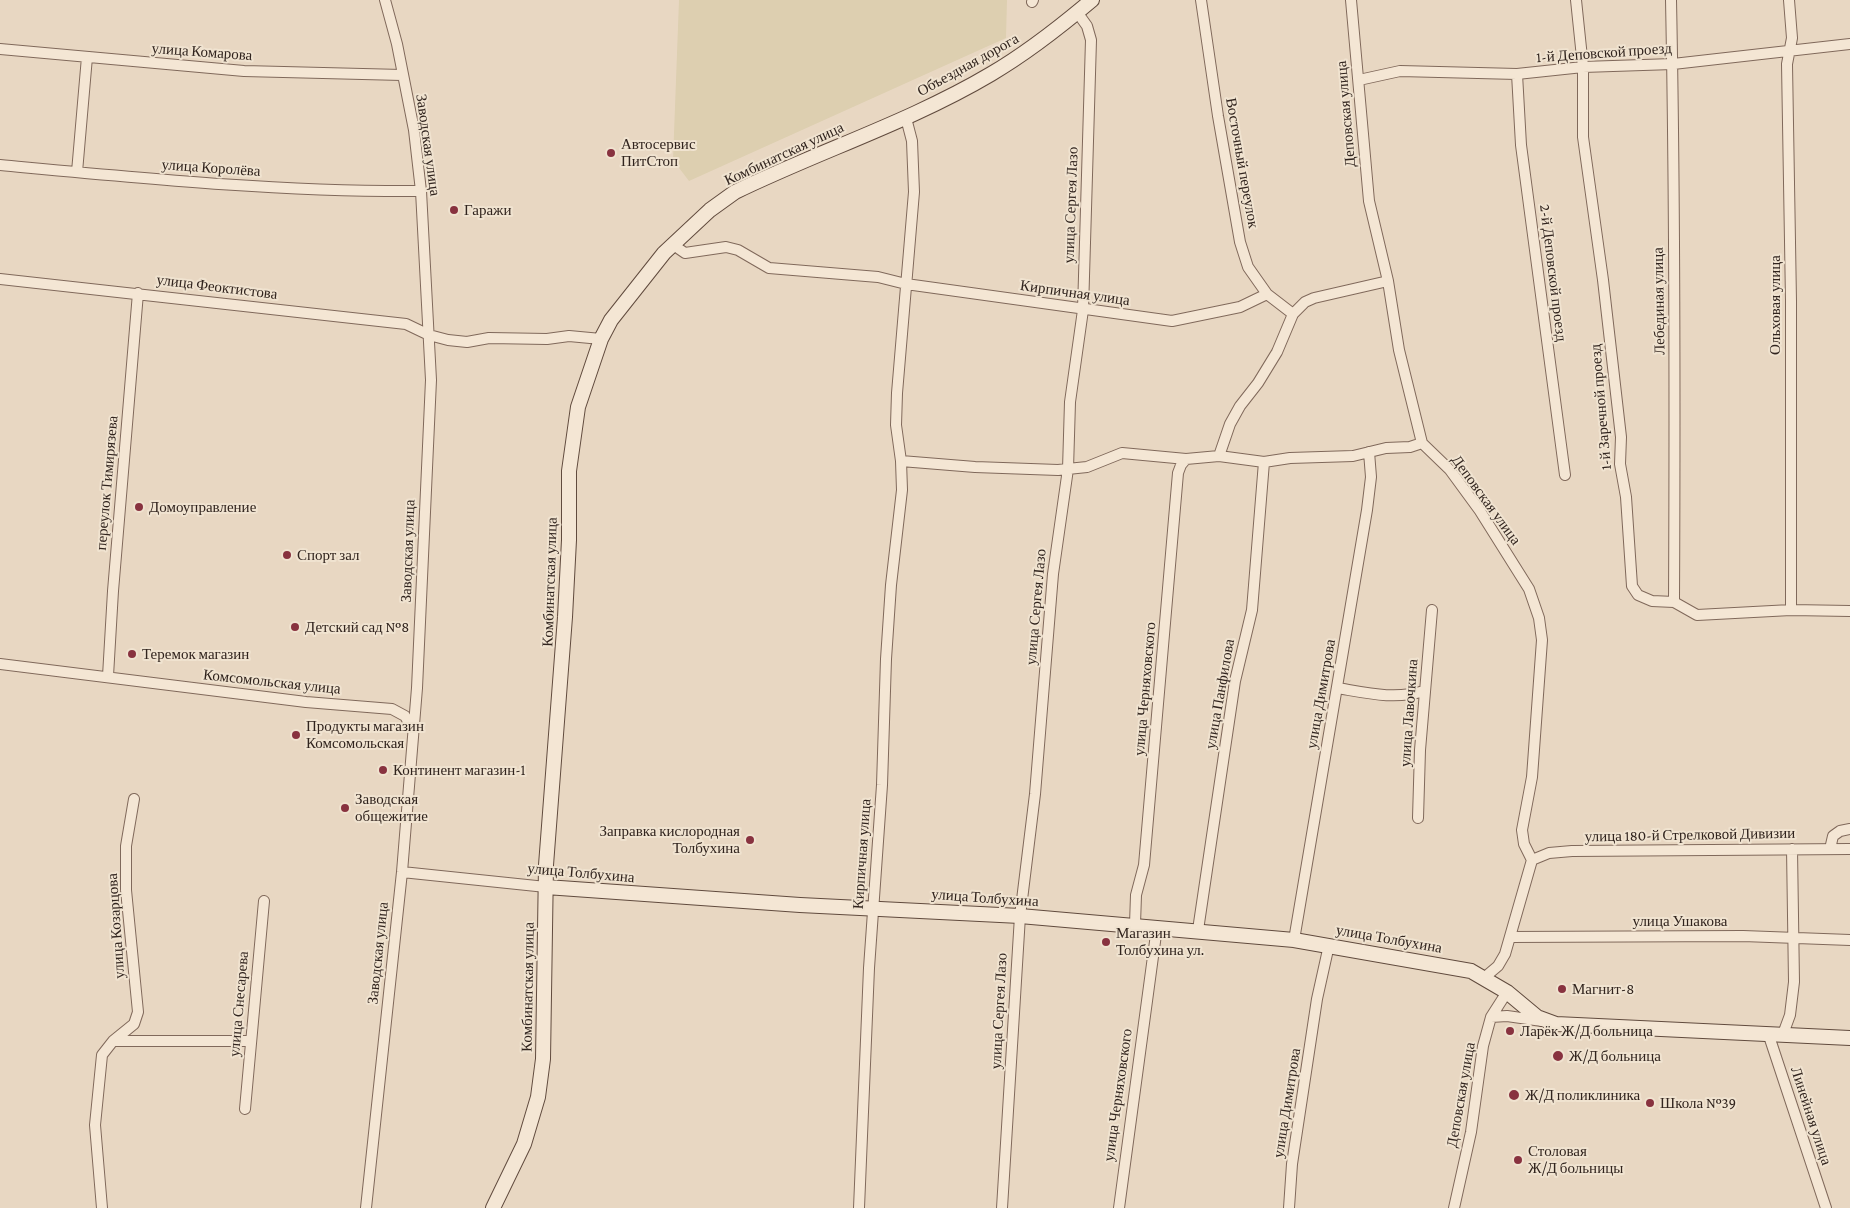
<!DOCTYPE html>
<html>
<head>
<meta charset="utf-8">
<style>
  body { margin:0 }
  canvas { display:block; background:#e8d7c2 }
</style>
</head>
<body>
<canvas width="1850" height="1208"></canvas>
<script>
const g = document.querySelector('canvas').getContext('2d');
g.lineJoin = 'round';
function fill(path, color) { g.fillStyle = color; g.fill(path, 'evenodd'); }
function trace(path, color, width, dash) { g.strokeStyle = color; g.lineWidth = width; g.lineCap = dash ? 'butt' : 'round'; g.setLineDash(dash || []); g.stroke(path); }
function drawText(font, color, halo, rows, align = 'center') {
  g.font = font + ' "Crimson Pro",serif'; g.lineWidth = 4; g.setLineDash([]); g.textBaseline = 'middle'; g.strokeStyle = halo; g.fillStyle = color; for (const [text, x, y, turn = 0] of rows) {
    g.save(); g.translate(x, y); g.rotate((+turn || 0) * Math.PI / 180); g.textAlign = isNaN(turn) ? turn : align; if (halo) g.strokeText(text, 0, 0); g.fillText(text, 0, 0); g.restore();
  }
}
fill(new Path2D(`
  M679,0H1007L1006,38L689,181L673,160Z`), '#ddcfb0');
const street = new Path2D(`
  M1351,0L1369,201L1388,281L1399,350L1422,443L1450,470L1480,511L1529,589L1539,618L1542,640L1532,777L1522,830L1524,844L1532,860L1505,954L1498,966L1485,977
  M1576,0L1583,67V137L1603,280L1621,437L1620,464L1626,497L1632,586L1638,595L1652,601L1674,602L1697,615L1791,610L1850,611
  M1671,0C1675,201 1675,402 1674,602
  M1789,0L1792,38L1787,64L1791,301V610
  M1032,2L1033,0
  M0,49L244,71L402,75
  M1517,74L1521,145L1565,475
  M1359,80L1400,71L1517,74L1583,67L1673,64L1850,44
  M0,165C140,178 280,192 421,191
  M77,172L87,57
  M672,244L685,253L726,247L738,250L769,268L878,277L906,284L1172,321L1240,307L1267,294L1248,267L1240,242L1218,116L1201,0
  M0,279L406,324L429,335L448,340L467,342L489,338L547,339L569,336L601,339
  M1267,294L1293,314L1305,302L1314,298L1388,281
  M1219,456L1230,424L1240,406L1258,383L1277,352L1293,314
  M901,461L975,467L1058,470L1087,467L1122,453L1186,459L1219,456L1264,462L1290,458L1353,456L1386,448L1410,447L1422,443
  M0,664L306,702L392,709L405,716L412,729
  M108,676L113,591L138,293
  M1337,688C1367,693 1395,700 1424,691
  M1418,818L1420,750L1432,610
  M1830,849L1833,836L1840,831L1850,829
  M1532,860L1549,853L1572,851L1850,849
  M402,872L546,887
  M1135,924L1136,895L1144,865L1178,473L1181,465L1186,459
  M1198,930L1235,681L1252,610L1264,462
  M1510,937L1743,936L1850,940
  M1294,940L1367,510L1371,477L1369,452
  M1491,1017L1507,1016L1542,1021
  M1768,1033L1826,1208
  M1783,1034L1790,1015L1794,982L1792,849
  M113,1041H250
  M245,1109L264,901
  M102,1208L95,1125L102,1055L113,1041L134,1024L138,1012L126,890V846L134,799
  M366,1208L402,872L417,688L431,380L421,191L414,130L397,44L385,0
  M859,1208L869,968L882,785L886,659L891,585L902,490L901,461L896,425L897,393L914,192L912,141L906,118
  M1002,1208L1020,916L1035,794L1053,574L1068,469L1070,402L1083,310L1091,40L1087,26L1077,12
  M1119,1208L1157,927
  M1289,1208L1292,1164L1317,999L1329,945
  M1454,1208L1471,1132L1483,1046L1491,1017L1507,992`);
const secondary = new Path2D(`
  M546,887L800,905L1020,916L1294,940L1471,971L1507,992L1537,1017L1556,1024L1850,1038
  M493,1208L524,1144L538,1097L543,1059L546,865L565,617L569,540V471L578,407L601,339L611,320L664,253L710,210L735,192C819,151 910,122 991,74C1027,53 1060,27 1092,0`);
trace(street, '#80695b', 12);
trace(secondary, '#614b3e', 16);
trace(street, '#f4e6d4', 10);
trace(secondary, '#f4e6d4', 14);
for (const [x, y, r, color] of [
  [611,153,5,"#88323f"],
  [454,210,5,"#88323f"],
  [139,507,5,"#88323f"],
  [287,555,5,"#88323f"],
  [295,627,5,"#88323f"],
  [132,654,5,"#88323f"],
  [296,735,5,"#88323f"],
  [383,770,5,"#88323f"],
  [345,808,5,"#88323f"],
  [750,840,5,"#88323f"],
  [1106,942,5,"#88323f"],
  [1562,989,5,"#88323f"],
  [1510,1031,5,"#88323f"],
  [1558,1056,6,"#88323f"],
  [1514,1095,6,"#88323f"],
  [1650,1103,5,"#88323f"],
  [1518,1160,5,"#88323f"]
]) { const dot = new Path2D(); dot.arc(x, y, r, 0, 2 * Math.PI); g.fillStyle = color; g.fill(dot); trace(dot, '#f0e3d0', 2); }
drawText('15px', '#31241e', '#f0e3d0', [
  ["улица Комарова",202,52,4],
  ["1-й Деповской проезд",1604,53,-4],
  ["Объездная дорога",968,65,-29],
  ["Деповская улица",1346,114,-95],
  ["Заводская улица",428,145,82],
  ["Комбинатская улица",784,154,-25],
  ["Восточный переулок",1242,163,80],
  ["улица Королёва",211,168,4],
  ["улица Сергея Лазо",1071,205,-88],
  ["2-й Деповской проезд",1553,273,83],
  ["улица Феоктистова",217,287,7],
  ["Кирпичная улица",1075,293,8],
  ["Лебединая улица",1659,301,-91],
  ["Ольховая улица",1775,305,-90],
  ["1-й Заречной проезд",1601,407,-95],
  ["переулок Тимирязева",107,483,-85],
  ["Деповская улица",1486,500,54],
  ["Заводская улица",408,551,-88],
  ["Комбинатская улица",550,582,-88],
  ["улица Сергея Лазо",1036,607,-85],
  ["Комсомольская улица",272,682,6],
  ["улица Черняховского",1145,689,-85],
  ["улица Панфилова",1220,694,-80],
  ["улица Димитрова",1321,694,-80],
  ["улица Лавочкина",1409,713,-86],
  ["улица 180-й Стрелковой Дивизии",1690,835,-1],
  ["Кирпичная улица",862,854,-86],
  ["улица Толбухина",581,873,5],
  ["улица Толбухина",985,898,4],
  ["улица Ушакова",1680,921],
  ["улица Козарцова",116,926,-94],
  ["улица Толбухина",1389,939,10],
  ["Заводская улица",378,953,-84],
  ["Комбинатская улица",528,987,-89],
  ["улица Снесарева",239,1004,-85],
  ["улица Сергея Лазо",999,1011,-87],
  ["улица Черняховского",1118,1095,-82],
  ["Деповская улица",1461,1095,-80],
  ["улица Димитрова",1287,1103,-81],
  ["Линейная улица",1811,1116,72]
]);
drawText('15px', '#31241e', '#f0e3d0', [
  ["Автосервис",621,144],
  ["ПитСтоп",621,161],
  ["Гаражи",464,210],
  ["Домоуправление",149,507],
  ["Спорт зал",297,555],
  ["Детский сад №8",305,627],
  ["Теремок магазин",142,654],
  ["Продукты магазин",306,726],
  ["Комсомольская",306,743],
  ["Континент магазин-1",393,770],
  ["Заводская",355,799],
  ["общежитие",355,816],
  ["Заправка кислородная",740,831,"right"],
  ["Толбухина",740,848,"right"],
  ["Магазин",1116,933],
  ["Толбухина ул.",1116,950],
  ["Магнит-8",1572,989],
  ["Ларёк Ж/Д больница",1520,1031],
  ["Ж/Д больница",1569,1056],
  ["Ж/Д поликлиника",1525,1095],
  ["Школа №39",1660,1103],
  ["Столовая",1528,1151],
  ["Ж/Д больницы",1528,1168]
], 'left');
</script>
</body>
</html>
